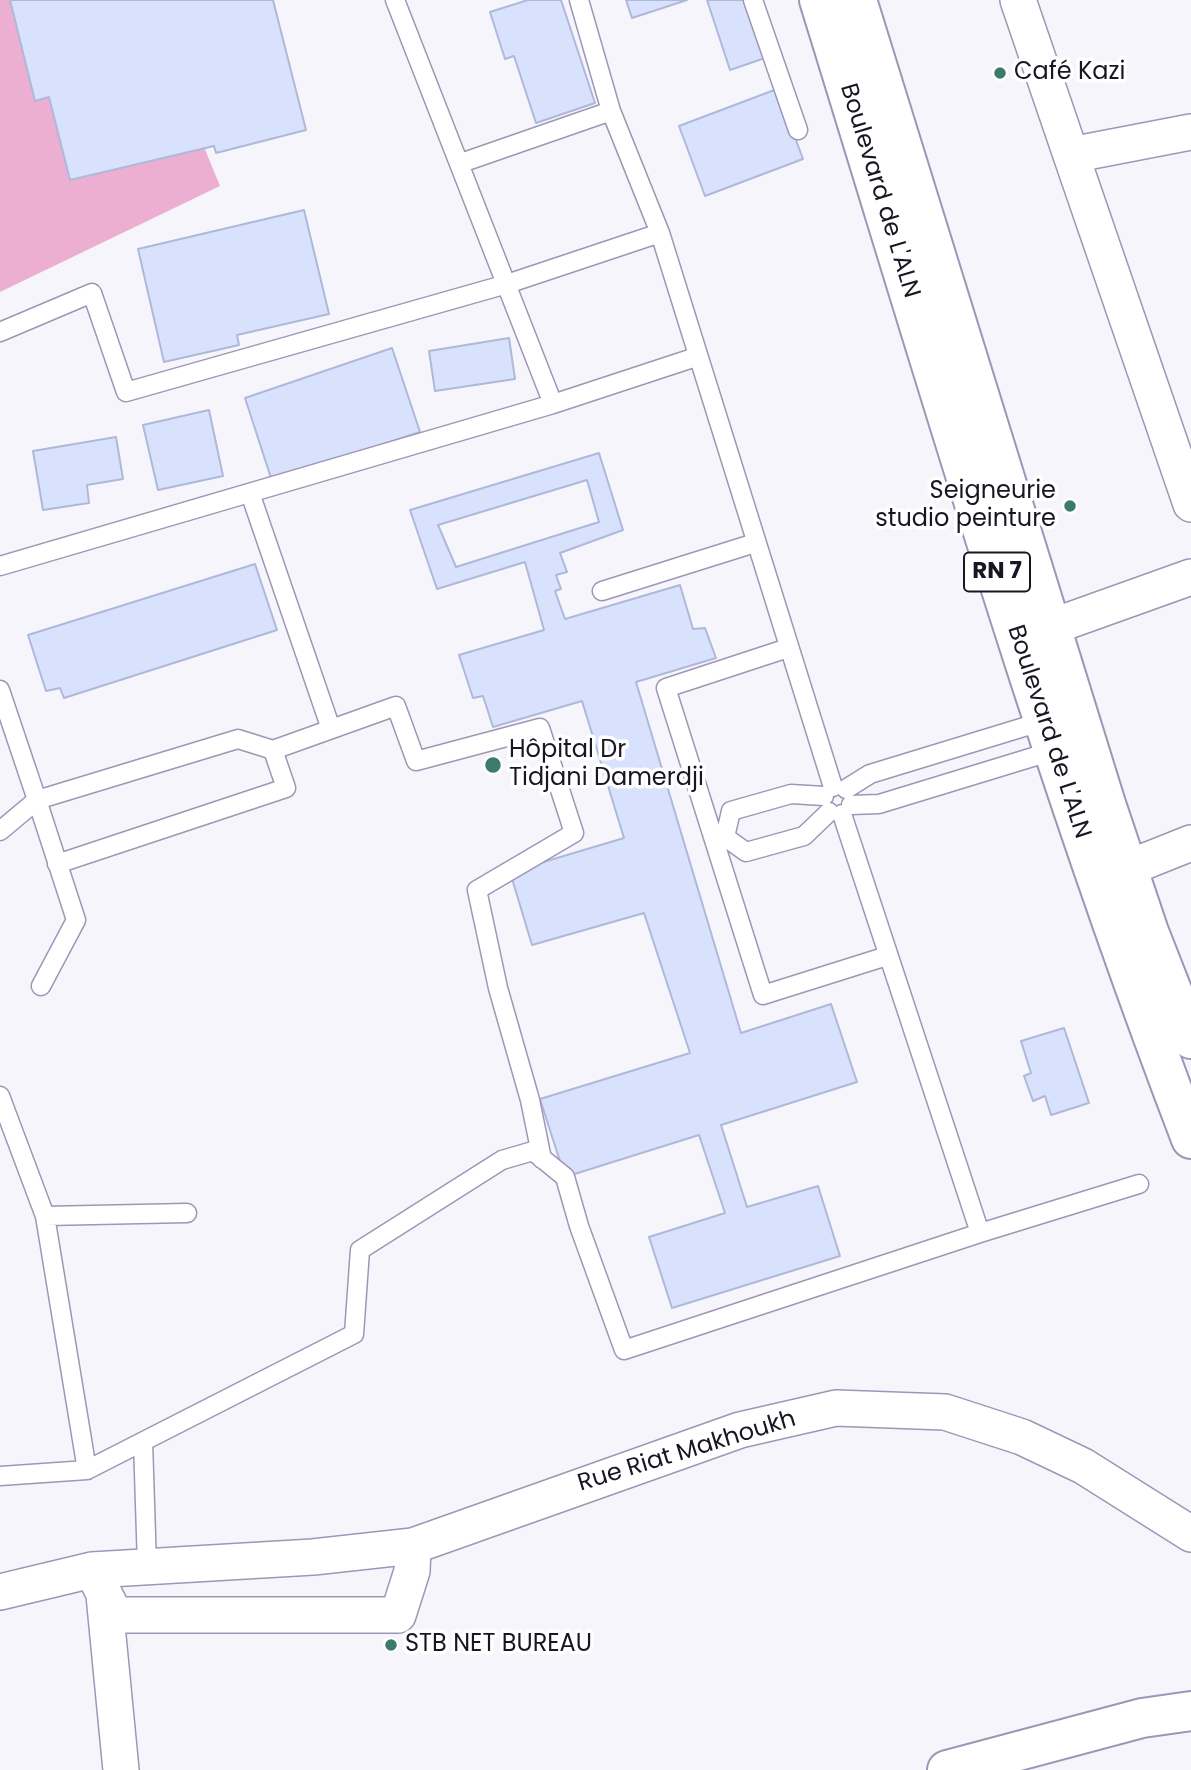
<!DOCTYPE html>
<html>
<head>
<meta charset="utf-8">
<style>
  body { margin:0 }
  canvas { display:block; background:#f7f5fc }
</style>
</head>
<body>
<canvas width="1191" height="1770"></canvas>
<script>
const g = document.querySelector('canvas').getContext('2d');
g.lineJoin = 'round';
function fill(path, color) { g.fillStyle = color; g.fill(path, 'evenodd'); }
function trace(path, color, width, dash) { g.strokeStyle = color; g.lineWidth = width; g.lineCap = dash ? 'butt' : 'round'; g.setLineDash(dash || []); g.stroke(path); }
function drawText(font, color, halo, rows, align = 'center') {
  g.font = font + ' Poppins,sans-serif'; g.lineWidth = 7; g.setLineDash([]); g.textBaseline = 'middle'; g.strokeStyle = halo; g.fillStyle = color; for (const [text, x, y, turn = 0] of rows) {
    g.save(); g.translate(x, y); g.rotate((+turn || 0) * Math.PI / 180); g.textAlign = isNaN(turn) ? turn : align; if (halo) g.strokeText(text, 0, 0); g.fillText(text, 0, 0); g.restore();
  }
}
fill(new Path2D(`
  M0,0H144L220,186L0,292Z`), '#ecafd2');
const building = new Path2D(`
  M10,0H273L306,130L216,153L214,146L70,180L49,97L35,101Z
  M528,0H561L595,103L536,123L514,56L505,59L490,12Z
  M626,0H687L632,18Z
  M707,0H746L765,58L730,70Z
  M777,89L803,159L705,196L679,126Z
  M304,210L329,314L237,335L239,345L164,362L138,249Z
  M509,338L515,379L435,391L429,351Z
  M392,348L420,432L272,481L245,398Z
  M209,410L223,476L158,490L143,425Z
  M116,437L123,479L87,485L89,503L43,510L33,451Z
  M599,453L623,530L560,553L567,572L556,575L561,589L555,591L565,619L680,585L693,629L705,628L716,658L636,682L741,1033L831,1004L857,1082L721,1125L747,1207L818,1186L840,1256L672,1308L649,1237L725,1213L699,1135L565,1177L540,1099L690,1053L644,913L532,945L510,872L624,838L582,701L493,727L483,696L473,698L459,655L544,630L525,562L437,589L410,510Z
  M587,480L599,522L456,567L438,525Z
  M255,564L277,630L64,698L60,688L46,691L28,635Z
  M1064,1028L1089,1103L1051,1115L1045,1096L1033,1101L1024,1076L1031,1073L1021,1041Z`);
fill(building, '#d9e2fd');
trace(building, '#aeb9da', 2);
const lane = new Path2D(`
  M753,0L798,130
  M611,111L660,233L833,787
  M461,163L611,111L579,0
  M0,332L92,293L126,392L507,284L660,233
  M553,404L696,357
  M250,493L331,729
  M0,566L553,404L395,0
  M602,591L755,543
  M788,648L666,688L763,995L887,956
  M0,690L37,800L238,739L273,750L396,706L416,761L540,728L574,833L477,890L498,988L530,1100L542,1159
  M846,789L870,774L1047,720
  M851,805L879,804L1056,750
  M842,814L980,1233L1139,1184
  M0,831L37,800L76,920L41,986
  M725,837L731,811L791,794L824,796
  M725,837L746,852L804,836L829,812
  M57,864L286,788L273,750
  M0,1096L45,1216
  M143,1442L147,1566
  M87,1470L354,1334L360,1250L502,1160L533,1151L565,1177L579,1226L624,1350L980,1233
  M0,1476L87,1470L45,1216L187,1213`);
const street = new Path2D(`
  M1018,0L1071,155L1191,132
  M1071,155L1191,504
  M1026,636L1191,577
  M1103,878L1191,843
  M92,1570L115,1615H398L412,1571L413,1546
  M0,1592L92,1570L313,1557L413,1546L740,1430L836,1408L945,1412L1022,1437L1083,1466L1191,1534
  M104,1595L121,1770`);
const secondary = new Path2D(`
  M947,1770L1142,1718L1191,1711`);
const primary = new Path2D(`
  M819,0C937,381 1048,766 1191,1139
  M857,0L1106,804L1149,932L1191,1039`);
trace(lane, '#9e96b7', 21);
trace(street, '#9e96b7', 38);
trace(secondary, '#9e96b7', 42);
trace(primary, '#9e96b7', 42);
trace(lane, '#fff', 18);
trace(street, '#fff', 35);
trace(secondary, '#fff', 38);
trace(primary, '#fff', 38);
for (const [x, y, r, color] of [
  [1000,73,7,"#3b7b6b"],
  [1070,506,7,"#3b7b6b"],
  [493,765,9,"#3b7b6b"],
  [391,1645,7,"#3b7b6b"]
]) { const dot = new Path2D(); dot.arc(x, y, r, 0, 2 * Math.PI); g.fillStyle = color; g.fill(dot); trace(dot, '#fff', 2.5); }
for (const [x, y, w] of [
  [997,572,66]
]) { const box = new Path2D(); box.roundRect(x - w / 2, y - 19.5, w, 39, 5); g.fillStyle = '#fff'; g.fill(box); trace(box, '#191622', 2); }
drawText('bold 23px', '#191622', null, [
  ["RN 7",997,572]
]);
drawText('24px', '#191622', '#fff', [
  ["Café Kazi",1014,73],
  ["Seigneurie",1056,492,"right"],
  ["studio peinture",1056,520,"right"],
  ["Hôpital Dr",509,751],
  ["Tidjani Damerdji",509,779],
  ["STB NET BUREAU",405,1645]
], 'left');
drawText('24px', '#191622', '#fff', [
  ["Boulevard de L'ALN",879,191,73],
  ["Boulevard de L'ALN",1048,732,72],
  ["Rue Riat Makhoukh",687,1452,-17]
]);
</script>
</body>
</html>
